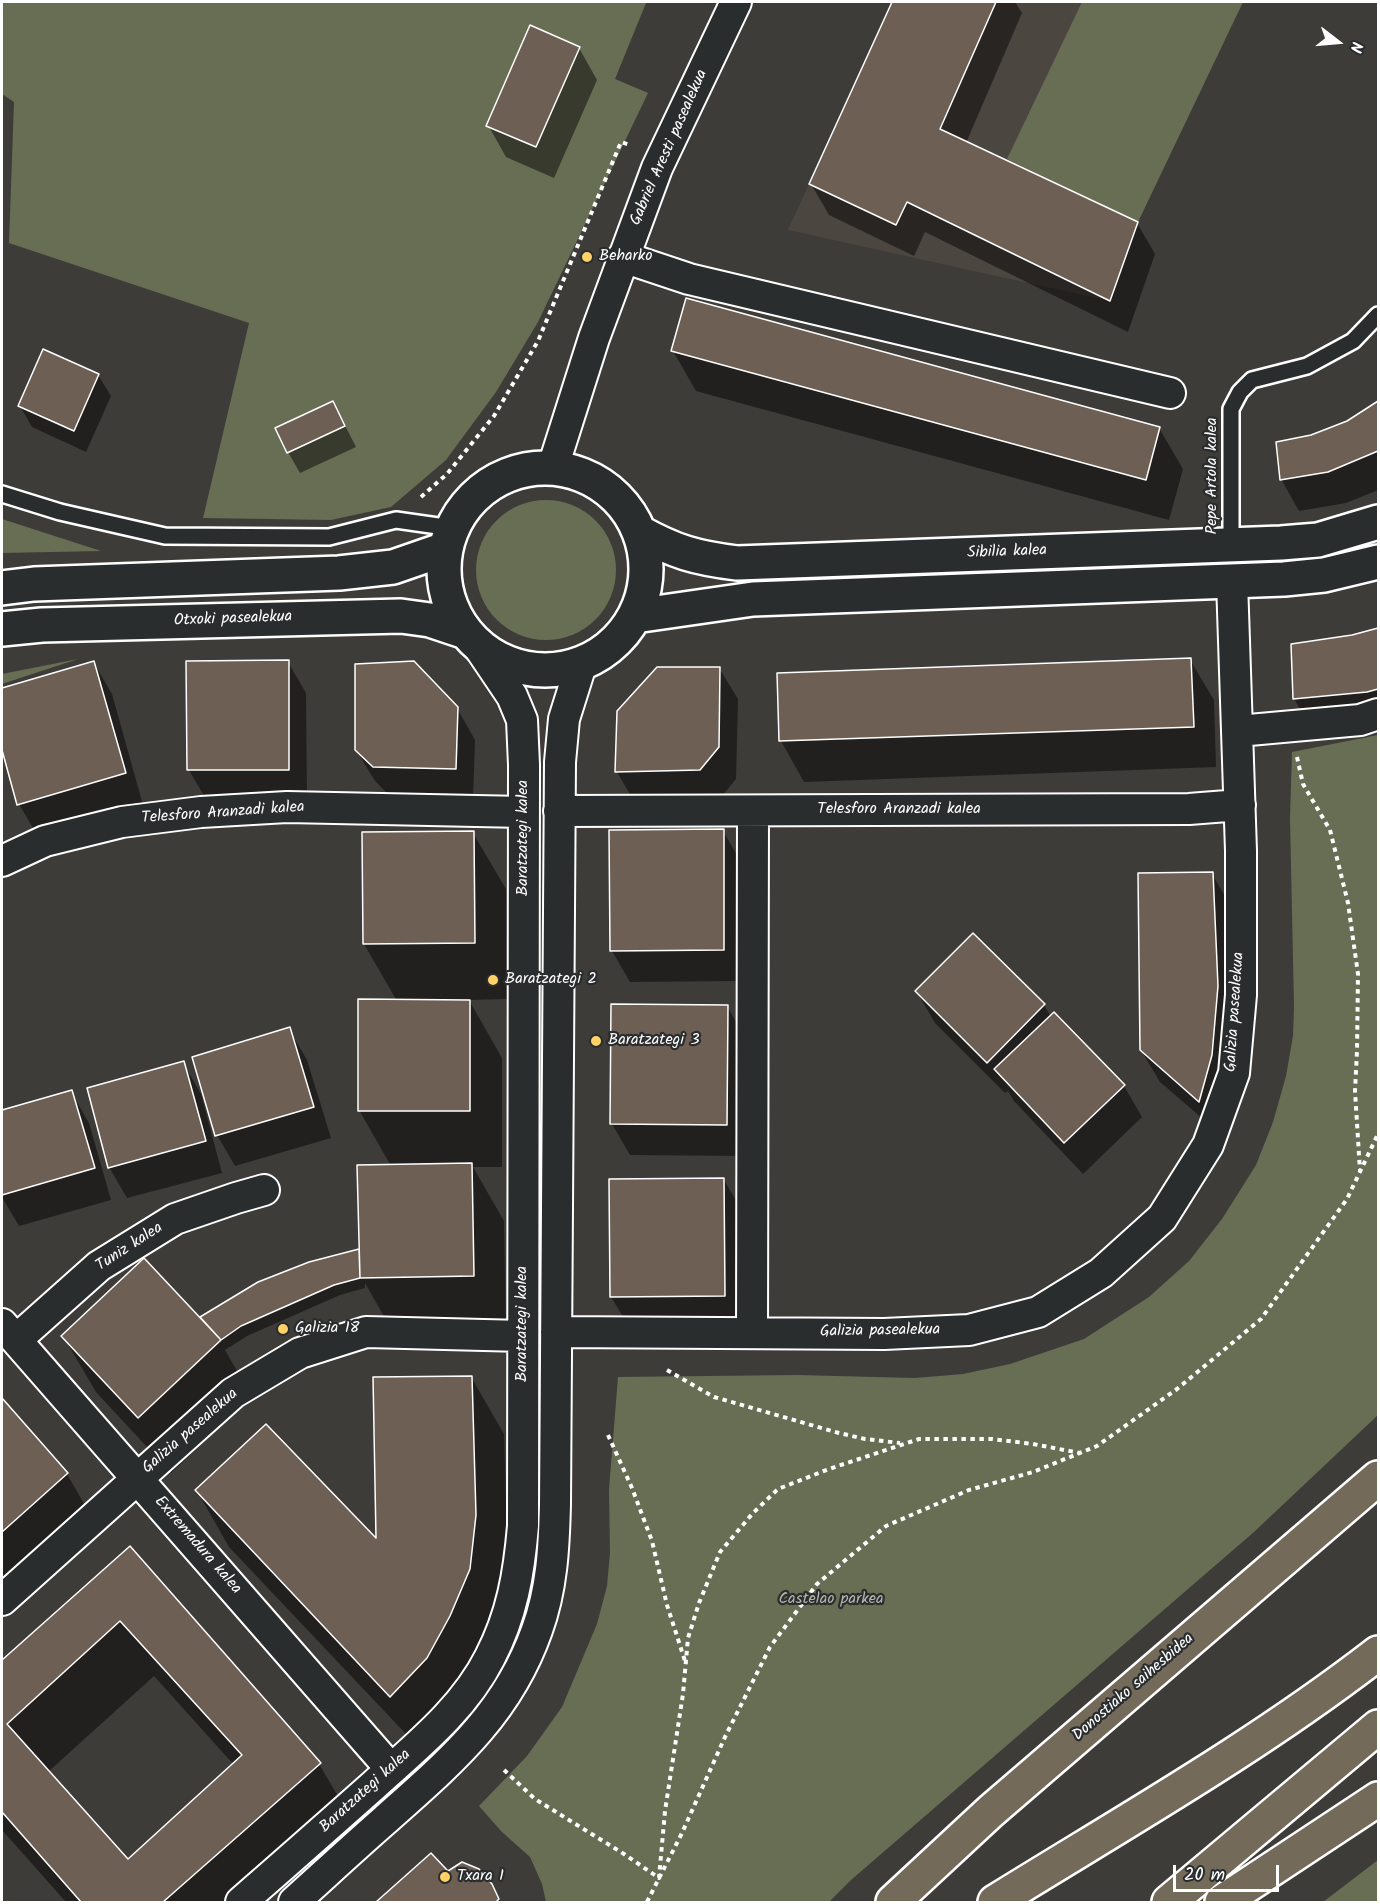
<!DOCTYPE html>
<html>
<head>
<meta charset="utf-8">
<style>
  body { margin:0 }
  #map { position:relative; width:1380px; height:1904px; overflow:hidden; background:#3e3c39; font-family:Kalam,sans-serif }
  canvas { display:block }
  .frame { position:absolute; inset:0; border:3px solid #fff; pointer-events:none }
  .north { position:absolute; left:1308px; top:12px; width:60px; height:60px; -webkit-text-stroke:4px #2a2d2e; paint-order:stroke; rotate:106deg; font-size:16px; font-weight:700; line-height:24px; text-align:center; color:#fff }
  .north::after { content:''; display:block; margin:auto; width:21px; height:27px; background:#fff; clip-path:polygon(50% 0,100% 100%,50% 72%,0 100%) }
  .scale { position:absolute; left:1173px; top:1865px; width:106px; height:27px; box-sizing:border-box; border:3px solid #fff; border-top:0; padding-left:8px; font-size:18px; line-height:21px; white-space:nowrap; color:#fff; -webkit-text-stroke:4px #2a2d2e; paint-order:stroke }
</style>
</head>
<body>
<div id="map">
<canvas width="1380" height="1904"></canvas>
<div class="frame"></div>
<div class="north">N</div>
<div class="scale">20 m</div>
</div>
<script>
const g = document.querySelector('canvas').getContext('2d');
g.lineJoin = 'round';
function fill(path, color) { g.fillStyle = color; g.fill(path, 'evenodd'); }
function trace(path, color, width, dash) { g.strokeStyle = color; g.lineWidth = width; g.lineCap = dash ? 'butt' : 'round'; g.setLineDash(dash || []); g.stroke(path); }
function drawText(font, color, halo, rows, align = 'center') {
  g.font = font + ' Kalam,sans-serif'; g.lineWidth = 4.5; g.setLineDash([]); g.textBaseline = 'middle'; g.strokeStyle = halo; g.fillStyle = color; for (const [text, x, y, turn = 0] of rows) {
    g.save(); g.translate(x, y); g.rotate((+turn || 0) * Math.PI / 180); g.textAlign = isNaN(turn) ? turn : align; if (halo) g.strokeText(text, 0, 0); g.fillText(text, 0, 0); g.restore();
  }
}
fill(new Path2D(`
  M892,2H1243L1138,222L1110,301L788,230Z`), '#4c4641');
fill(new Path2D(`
  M2,2H643L646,3L615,79L648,93L538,322L496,392L446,460L391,507L331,520L203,518L249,323L9,243L14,102L2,94Z
  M1082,2H1243L1138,222L1007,159Z
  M476 570a70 70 0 1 1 140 0a70 70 0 1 1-140 0Z
  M2,519L101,551L2,553Z
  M78,659L2,684V674Z
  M1378,735V1415L1254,1532L851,1880L829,1902H546L542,1884L530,1857L502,1832L479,1806L527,1756L562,1707L597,1624L607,1586L610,1553L609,1489L618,1377L797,1375L915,1378L963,1374L1010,1364L1084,1339L1149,1297L1189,1261L1222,1219L1256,1165L1273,1122L1286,1076L1293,1036L1294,1007L1290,818L1292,752Z
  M1378,1860V1902H1323Z`), '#676e53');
fill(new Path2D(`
  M893,2H1015L1022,13L966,143L1137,223L1155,254L1128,332L925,232L914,256L829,215L811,184Z
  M579,48L597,80L554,178L506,157L488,125Z
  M673,351L1159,428L1183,469L1169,520L696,391Z
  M98,375L111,396L86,452L32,427L20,406Z
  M333,402L356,447L300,473L288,452Z
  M1378,403V490L1346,503L1299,511L1281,479L1311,436L1348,422Z
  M1378,630V713L1307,720L1294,699L1352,636Z
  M1190,660L1214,700L1216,767L804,782L781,741Z
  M288,662L306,693L307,800L207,801L189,770Z
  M94,663L112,694L143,805L37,835L19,804L2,744V689Z
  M719,668L738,699L736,779L718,801L635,803L617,772Z
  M457,708L475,740L473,800L392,798L375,781L356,750Z
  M723,831L741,862V981L630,982L612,951Z
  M473,833L506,889L507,999L469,1000L502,1058V1167H473L504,1221L506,1332L394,1334L365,1283V1288L340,1295L247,1336L225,1350L252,1397L171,1473L96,1392L63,1336L200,1319L259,1283L310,1263L361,1250L391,1166L359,1110L397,1001L364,944Z
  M1212,874L1230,905L1235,1018L1217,1131L1160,1082L1141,1050Z
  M917,992L1044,1005L1051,1017L1124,1086L1142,1117L1083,1174L1014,1101L1008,1091L1005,1093L935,1023Z
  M727,1006L745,1038L744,1156L630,1155L612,1124Z
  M289,1029L307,1060L331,1138L235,1166L217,1135Z
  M183,1063L201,1094L222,1173L127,1198L109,1167Z
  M71,1092L89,1123L111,1200L19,1226L2,1197V1111Z
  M724,1180L742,1211V1327L630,1328L611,1297Z
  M471,1377L504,1434L508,1572L501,1626L423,1752L229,1547L197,1491L377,1542Z
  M2,1400L67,1474L99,1530L2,1617Z
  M130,1548L319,1764L352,1820L259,1902H66L2,1830V1662ZM154,1676L234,1765L128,1861L48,1772Z
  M431,1855L448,1873L491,1884L501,1902H378Z`), '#0007');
const building = new Path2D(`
  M892,2H996L940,129L1138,222L1110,301L907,202L896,225L809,184Z
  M530,25L580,47L536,147L486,126Z
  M686,298L1160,427L1146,480L671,351Z
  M43,349L99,374L74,431L18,406Z
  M333,401L345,426L287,453L275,428Z
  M1378,401V451L1328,472L1280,480L1276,442L1311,435L1347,421Z
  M1378,628V689L1367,692L1293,699L1291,644L1352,635Z
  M1191,658L1194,727L779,741L777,673Z
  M289,660V770H187L186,661Z
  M94,661L126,773L17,805L2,750V688Z
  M414,661L458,707L456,769L373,767L355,750V664Z
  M657,667H720L719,747L700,770L615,772L617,711Z
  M724,829V950L610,951L609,830Z
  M474,831L475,943L363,944L362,832Z
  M1213,872L1218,986L1212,1055L1199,1102L1140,1050L1138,873Z
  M973,933L1045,1004L987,1063L915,991Z
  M358,999L470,1000V1111H358Z
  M611,1004L728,1005L727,1125L610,1124Z
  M1054,1012L1125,1085L1064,1143L994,1069Z
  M290,1027L314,1107L215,1136L192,1057Z
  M184,1061L206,1141L108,1168L87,1088Z
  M72,1090L95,1168L2,1195V1110Z
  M472,1163L474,1276L360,1278L357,1165Z
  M724,1178L725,1296L610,1297L609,1179Z
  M359,1249L360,1278L334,1285L241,1326L221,1340L200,1317L258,1282L309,1262Z
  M144,1258L221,1340L138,1418L61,1336Z
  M472,1376L476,1515L470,1569L450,1616L427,1658L390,1697L195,1490L266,1424L376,1538L373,1377Z
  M2,1398L68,1473L2,1532Z
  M130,1546L321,1763L163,1902H81L2,1812V1660ZM120,1621L242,1755L128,1859L7,1724Z
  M431,1853L448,1871L462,1862L479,1869L492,1884L499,1899L496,1902H376Z`);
fill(building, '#6d5f54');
trace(building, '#fff', 1.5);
const lane = new Path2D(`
  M2,494L60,512L165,536L329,537L396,520L452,528
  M1231,545V409L1240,392L1252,380L1307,366L1353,341L1378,315`);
const street = new Path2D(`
  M623,257L689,279L1170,393
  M553,467L594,338L657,168L736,2
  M1238,731L1360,720L1378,714
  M559,811L1189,809L1240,805
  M2,861L45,841L122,822L201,812L287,807L524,812
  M2,1324L391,1769
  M556,1332L884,1334L969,1330L1038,1312L1101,1273L1162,1218L1208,1145L1234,1073L1241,995V851L1232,581
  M752,1333L753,811
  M16,1340L99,1266L175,1219L236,1198L264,1190
  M2,1600L233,1393L300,1353L366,1332L523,1336
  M241,1902C286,1863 330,1824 374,1785C416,1747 464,1709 490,1657C512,1615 519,1573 523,1526L524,765L522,720L512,696L479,647
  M294,1902C324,1875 354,1847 385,1820C450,1762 507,1715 537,1630C552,1589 554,1547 555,1504L560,762L564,719L581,665`);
const secondary = new Path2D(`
  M444 569a101 101 0 1 1 202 0a101 101 0 1 1-202 0Z
  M639,532C675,552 696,558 737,563L1281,543L1318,540L1378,522
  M2,588L34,584L339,573L393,567L445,549
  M635,616L753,599L1284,579L1324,575L1378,562
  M2,629L42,625L401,616L430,620L463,631`);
const highway = new Path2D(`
  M893,1902L991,1811L1378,1478
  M995,1902C1124,1822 1258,1746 1378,1653
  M1169,1902L1378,1727
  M1222,1902L1378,1799`);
trace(lane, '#fff', 20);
trace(street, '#fff', 34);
trace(secondary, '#fff', 38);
trace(highway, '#fff', 38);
trace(new Path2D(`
  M421,497L447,474L494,416L538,341L621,142L630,145
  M1297,757L1303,784L1330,830L1348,903L1358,974L1357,1051L1355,1091L1360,1171
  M667,1370L714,1397L839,1433L865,1439L900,1443
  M608,1435L632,1488L652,1541L667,1605L685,1661
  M504,1770L535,1799L624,1854L659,1878L665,1811L683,1694L688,1638L699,1603L720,1552L753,1513L778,1489L829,1469L919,1439H992L1033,1444L1080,1453
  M647,1902L682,1833L725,1737L770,1647L817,1584L886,1526L969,1490L1033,1472L1097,1446L1177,1389L1261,1319L1347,1199L1378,1134`), '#fff', 4, [4.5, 4.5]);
trace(lane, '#2a2d2e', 15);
trace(street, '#2a2d2e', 30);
trace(secondary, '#2a2d2e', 33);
trace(highway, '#746a5a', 33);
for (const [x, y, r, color] of [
  [587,257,6,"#ffd166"],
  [493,980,6,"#ffd166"],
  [596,1041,6,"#ffd166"],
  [283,1329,6,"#ffd166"],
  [445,1877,6,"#ffd166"]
]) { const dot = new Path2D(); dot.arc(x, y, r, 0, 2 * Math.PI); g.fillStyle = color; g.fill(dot); trace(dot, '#2a2d2e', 2); }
drawText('16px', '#fff', '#2a2d2e', [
  ["Gabriel Aresti pasealekua",670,148,-66],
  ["Pepe Artola kalea",1213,476,-90],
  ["Sibilia kalea",1007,553,-2],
  ["Otxoki pasealekua",233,620,-2],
  ["Telesforo Aranzadi kalea",899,810],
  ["Telesforo Aranzadi kalea",223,814,-4],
  ["Baratzategi kalea",524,838,-90],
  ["Galizia pasealekua",1236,1012,-86],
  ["Tuniz kalea",130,1248,-33],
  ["Baratzategi kalea",523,1324,-90],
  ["Galizia pasealekua",880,1332,-1],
  ["Galizia pasealekua",191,1432,-41],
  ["Extremadura kalea",197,1546,49],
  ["Donostiako saihesbidea",1134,1688,-41],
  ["Baratzategi kalea",366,1792,-42]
]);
drawText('16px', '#fff', '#2a2d2e', [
  ["Beharko",599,257],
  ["Baratzategi 2",505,980],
  ["Baratzategi 3",608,1041],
  ["Galizia 18",295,1329],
  ["Txara 1",457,1877]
], 'left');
drawText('16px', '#b3b6a9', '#2a2d2e', [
  ["Castelao parkea",831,1600]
]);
</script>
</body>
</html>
